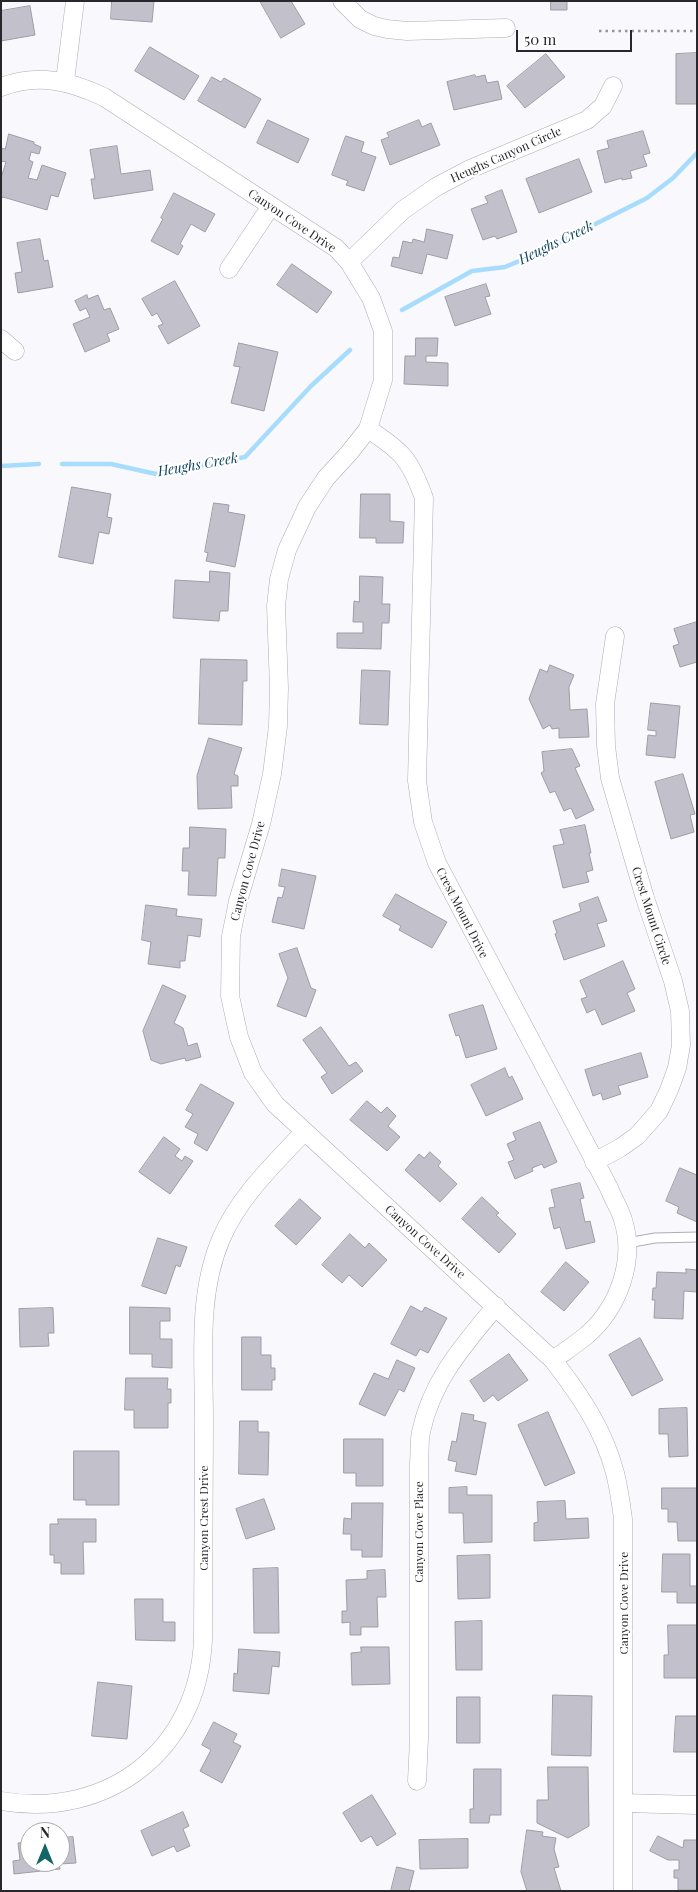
<!DOCTYPE html>
<html>
<head>
<meta charset="utf-8">
<style>
  body { margin:0 }
  #map { position:relative; width:698px; height:1892px; overflow:hidden; background:#f9f9fd; font-family:"Playfair Display",serif }
  canvas { display:block }
  .frame { position:absolute; inset:0; border:2px solid #28282c; pointer-events:none }
  .north { position:absolute; left:20px; top:1822px; width:50px; height:50px; box-sizing:border-box; background:#fff; border:1px solid #a9a9ab; border-radius:50%; rotate:0deg; font-size:14px; font-weight:700; line-height:20px; text-align:center; color:#28282c }
  .north::after { content:''; display:block; margin:auto; width:18px; height:22px; background:#156468; clip-path:polygon(50% 0,100% 100%,50% 72%,0 100%) }
  .scale { position:absolute; left:516px; top:30px; width:116px; height:22px; box-sizing:border-box; border:2px solid #28282c; border-top:0; padding-left:6px; font-size:15px; line-height:18px; white-space:nowrap; color:#28282c; -webkit-text-stroke:4px #fff; paint-order:stroke }
</style>
</head>
<body>
<div id="map">
<canvas width="698" height="1892"></canvas>
<div class="frame"></div>
<div class="north">N</div>
<div class="scale">50 m</div>
</div>
<script>
const g = document.querySelector('canvas').getContext('2d');
g.lineJoin = 'round';
function trace(path, color, width, dash) { g.strokeStyle = color; g.lineWidth = width; g.lineCap = dash ? 'butt' : 'round'; g.setLineDash(dash || []); g.stroke(path); }
function fill(path, color) { g.fillStyle = color; g.fill(path, 'evenodd'); }
function drawText(font, color, halo, rows, align = 'center') {
  g.font = font + ' "Playfair Display",serif'; g.lineWidth = 4.5; g.setLineDash([]); g.textBaseline = 'middle'; g.strokeStyle = halo; g.fillStyle = color; for (const [text, x, y, turn = 0] of rows) {
    g.save(); g.translate(x, y); g.rotate((+turn || 0) * Math.PI / 180); g.textAlign = isNaN(turn) ? turn : align; if (halo) g.strokeText(text, 0, 0); g.fillText(text, 0, 0); g.restore();
  }
}
trace(new Path2D(`
  M402,310L472,271L505,267L536,254L647,198L673,178L697,153
  M62,464H111L156,474L245,457L311,386L350,350
  M1,466L39,464`), '#a7dcfd', 4.5);
const building = new Path2D(`
  M112,1H154L152,22L111,19Z
  M260,1H291L305,24L281,38Z
  M551,1H567V10H551Z
  M30,6L35,35L1,41V11Z
  M150,47L199,76L184,100L135,71Z
  M697,53V104H676V54Z
  M546,54L565,77L525,108L507,86Z
  M475,75L476,77L485,75L487,83L498,81L502,99L454,110L447,82Z
  M212,77L221,82L224,78L261,99L245,128L198,101Z
  M268,120L309,139L298,163L257,143Z
  M419,120L422,127L431,123L440,145L390,165L381,140L389,137L387,133Z
  M643,131L650,153L643,155L647,166L630,171L632,178L622,180V178L605,183L597,151L609,148L607,141Z
  M9,134L34,142V144L41,147L39,154L31,152L29,160L33,162L28,178L37,180L42,165L66,173L58,197L51,195L47,210L3,197L1,199V178L6,162L1,161V148L5,149Z
  M346,136L364,142L361,152L376,157L364,191L346,185L348,181L332,175Z
  M117,146L121,174L150,170L153,190L94,199L91,179H95L90,150Z
  M579,159L592,192L539,213L526,179Z
  M502,190L517,232L497,239L495,236L483,240L471,209L488,203L485,197Z
  M174,193L215,214L205,232L191,224L180,244L183,246L178,255L151,241L163,219L161,218Z
  M427,229L453,235L447,259L427,254L422,274L391,266L393,257L399,258L403,241L412,243L413,239L424,242Z
  M40,239L44,261L48,260L53,287L18,293L15,273L22,272L17,243Z
  M292,264L332,292L317,313L277,285Z
  M175,281L200,326L168,344L158,326L163,324L157,313L152,316L142,299Z
  M486,284L490,296L485,297L491,314L455,326L445,297Z
  M87,295L88,299L98,295L104,310L110,308L119,329L107,334L110,341L85,352L73,324L90,317L86,308L80,311L75,301Z
  M416,338H438L437,356H426V362L448,363V386L404,384L405,356H415Z
  M239,343L278,352L264,411L231,403L240,367L234,366Z
  M72,487L111,494L107,517L112,518L109,534L99,532L93,564L59,557Z
  M361,494H390V521L404,522L403,543H376V538H360Z
  M214,503L229,505L228,512L245,515L235,567L206,561L208,553L205,552Z
  M210,571L230,573L228,611H220L219,621L173,618L175,580L209,582Z
  M360,576L383,577L382,604H390L389,623H382L381,649L337,648V633H363V622H353L354,601L359,602Z
  M697,622V662L680,667L673,646L679,644L674,629Z
  M201,659L247,660V681H243L242,725L199,724Z
  M550,665L574,675L569,687L570,710L587,709L589,737L559,738V728L552,729L550,725L543,729L529,699L540,669L547,672Z
  M362,670L390,671L388,725L360,724Z
  M651,703L680,706L675,758L646,755L648,735L656,736V731L648,730Z
  M209,738L242,748L234,774L238,776V786H231L232,808L198,809L197,776Z
  M572,749L580,766L575,768L594,810L576,819L571,808L564,811L555,791L550,793L541,773L544,771L542,752Z
  M683,774L695,814L690,815L694,832L671,839L655,782Z
  M585,825L591,853H589L593,870L586,872L589,882L563,888L553,846L564,844L560,830Z
  M190,827L226,829L225,858H218L216,896L188,895L189,871H182L183,848H189Z
  M282,869L316,876L304,929L272,922L278,897L282,898L285,887L279,886Z
  M396,894L447,922L432,948L399,930L401,926L383,916Z
  M598,897L607,921L597,924L605,946L564,960L555,934L557,933L553,921L581,911L579,904Z
  M146,905L177,909L176,916L202,919L200,937L188,935L185,961H180V968L148,964L151,942L142,940Z
  M297,948L311,988L316,990L306,1017L277,1006L288,978L279,954Z
  M623,961L635,989L627,993L635,1011L602,1025L595,1009L587,1013L581,999L587,997L580,981Z
  M163,985L186,996L174,1023L183,1028L188,1046L197,1043L201,1057L186,1061L185,1058L161,1064L151,1060L143,1031Z
  M483,1005L497,1049L466,1058L459,1035L456,1036L449,1015Z
  M321,1027L349,1066L356,1062L363,1071L332,1094L321,1077L327,1073L303,1040Z
  M641,1053L648,1077L618,1086L621,1094L603,1100L601,1093L593,1096L585,1070Z
  M505,1068L509,1078L512,1076L523,1099L486,1116L471,1085Z
  M201,1084L234,1103L207,1151L194,1143L198,1134L185,1127L193,1114L186,1110Z
  M367,1101L381,1113L387,1107L396,1116L388,1126L400,1137L387,1151L350,1120Z
  M540,1122L557,1162L544,1168L542,1164L532,1168L533,1171L515,1179L508,1162L514,1160L507,1144L516,1140L513,1133Z
  M164,1137L180,1149L175,1156L182,1161L185,1156L193,1161L170,1194L139,1172Z
  M430,1152L441,1162L438,1166L457,1184L440,1202L405,1170L419,1154L424,1158Z
  M680,1168L697,1175V1222L677,1213L679,1207L666,1201Z
  M580,1183L584,1198L580,1199L585,1222L590,1221L595,1242L566,1249L560,1227L554,1229L549,1208L555,1207L551,1190Z
  M482,1197L499,1213L496,1215L516,1234L499,1253L462,1219Z
  M300,1199L321,1218L296,1245L275,1226Z
  M350,1234L365,1248L369,1243L387,1260L362,1287L349,1275L342,1283L322,1265Z
  M158,1238L187,1247L180,1267L176,1265L166,1294L142,1286Z
  M566,1262L589,1282L564,1311L541,1292Z
  M686,1269L697,1270V1292L684,1291L683,1319L654,1318L655,1300H652L653,1288H656L657,1272L686,1273Z
  M411,1306L422,1312L425,1307L447,1318L428,1353L420,1349L416,1356L391,1344Z
  M130,1307L170,1308V1321H160V1339H172V1368L152,1367V1354H130Z
  M53,1308L54,1333H48L49,1346L20,1347L19,1309Z
  M242,1337H261V1355H271V1368H275V1380H272V1390H242Z
  M640,1338L663,1380L632,1396L609,1355Z
  M509,1354L528,1380L498,1401L493,1395L484,1402L470,1381Z
  M397,1360L415,1368L404,1392L399,1389L385,1416L359,1404L374,1373L388,1379Z
  M126,1378H168L167,1389H171V1403H168V1428H134V1410H125Z
  M687,1408L688,1456L669,1457L668,1434H659V1409Z
  M548,1412L575,1473L545,1486L518,1425Z
  M462,1413L474,1415L473,1420L486,1423L476,1475L455,1471L457,1462L448,1460L452,1441L456,1442Z
  M240,1421H258V1432H269L268,1475L239,1474Z
  M344,1439H383V1486H356V1473H344Z
  M74,1451H119V1505H86V1500H74Z
  M467,1487V1495H492V1542L464,1543L463,1513H449V1488Z
  M662,1488H697V1541H678L677,1522H668V1509H662Z
  M264,1499L275,1529L246,1539L236,1509Z
  M565,1501L566,1519L588,1518L589,1538L534,1541V1523L538,1522L537,1502Z
  M352,1503H383L382,1557H362V1550H351V1534H343L344,1518L351,1519Z
  M58,1519H96V1542H83L84,1574H61V1563H54V1555H50V1524H58Z
  M663,1554H690V1586H697V1603H677V1592H662Z
  M490,1555V1598L458,1599L457,1556Z
  M278,1568L279,1633H254L253,1569Z
  M385,1570L386,1597H377L378,1627H361V1635H350V1622L342,1623V1611H347L346,1580L367,1579V1571Z
  M135,1599H163V1622H175V1641L136,1640Z
  M482,1621V1670H456L455,1622Z
  M668,1625H697V1678H664V1655H668Z
  M361,1647H389L390,1684L352,1685L351,1653L361,1652Z
  M239,1649L280,1652L279,1667L272,1666L269,1694L233,1691L234,1673L237,1674Z
  M98,1682L132,1686L127,1739L92,1736Z
  M553,1695L592,1696L591,1756L552,1755Z
  M457,1697H480V1743H457Z
  M676,1716H697V1752H674Z
  M214,1722L237,1734L233,1742L241,1746L222,1783L200,1771L211,1750L202,1745Z
  M548,1767H588L589,1826L568,1838L537,1823V1800H548Z
  M474,1769H501V1815H490L489,1823H470V1809H473Z
  M372,1795L396,1834L377,1846L371,1836L361,1842L343,1813Z
  M183,1812L189,1826L183,1829L190,1846L177,1852L174,1846L152,1856L141,1831Z
  M527,1830L543,1832L542,1836L556,1838L554,1849L559,1867L554,1868L561,1891H527L521,1872Z
  M658,1836L683,1848L684,1840H697V1890H678V1878H674V1870H679V1860H668L650,1851Z
  M73,1837L76,1863L59,1864L60,1869L14,1874L13,1861L20,1860L18,1843L30,1842V1862H60V1838Z
  M468,1839V1868L420,1869L419,1840Z
  M397,1867L414,1871L409,1891H391Z`);
fill(building, '#c1c0cb');
trace(building, '#9e9da7', 1);
const service = new Path2D(`
  M627,1243L655,1238L697,1237`);
const minor = new Path2D(`
  M342,1L360,19L374,26L387,29L407,31L506,28
  M65,81L75,1
  M1,87C38,73 70,81 104,97L336,248L349,262L371,298L383,331V380L368,429L349,453L326,478L307,507L287,550L279,579L276,606L279,688L278,726L272,774L261,824L238,901L231,936L230,996L239,1037L253,1073L275,1104L553,1360C580,1395 604,1430 615,1473C619,1488 621,1504 623,1519V1891
  M349,262L403,210L436,187L470,169L587,120L603,106L613,86
  M229,269L271,206
  M1,339L15,351
  M368,429C402,451 410,459 424,498L417,781L423,822L437,863L609,1188C613,1199 620,1209 623,1220C636,1261 618,1308 587,1335C576,1344 564,1352 553,1360
  M594,1162L620,1148L637,1136L659,1111L669,1090L677,1068L681,1045L680,1011L673,981L645,898L610,778L606,746L605,704L615,636
  M417,1781L419,1739V1463C420,1453 419,1441 421,1432C432,1380 463,1346 496,1306
  M1,1801C109,1819 198,1750 203,1640C203,1567 204,1493 204,1420C204,1360 197,1295 221,1239C239,1197 273,1165 304,1132
  M623,1803L697,1805`);
trace(service, '#adacb7', 11);
trace(minor, '#adacb7', 19);
trace(new Path2D(`
  M599,31H697`), '#96969a', 2.5, [2.5, 4]);
trace(service, '#fff', 9);
trace(minor, '#fff', 18);
drawText('12px', '#28282c', '#fff', [
  ["Heughs Canyon Circle",506,155,-24],
  ["Canyon Cove Drive",292,221,34],
  ["Canyon Cove Drive",248,871,-75],
  ["Crest Mount Drive",462,913,63],
  ["Crest Mount Circle",651,916,72],
  ["Canyon Cove Drive",425,1242,42],
  ["Canyon Crest Drive",204,1518,-90],
  ["Canyon Cove Place",419,1532,-90],
  ["Canyon Cove Drive",624,1603,-90]
]);
drawText('italic 14px', '#0f4561', '#fff', [
  ["Heughs Creek",556,243,-26],
  ["Heughs Creek",198,465,-10]
]);
</script>
</body>
</html>
